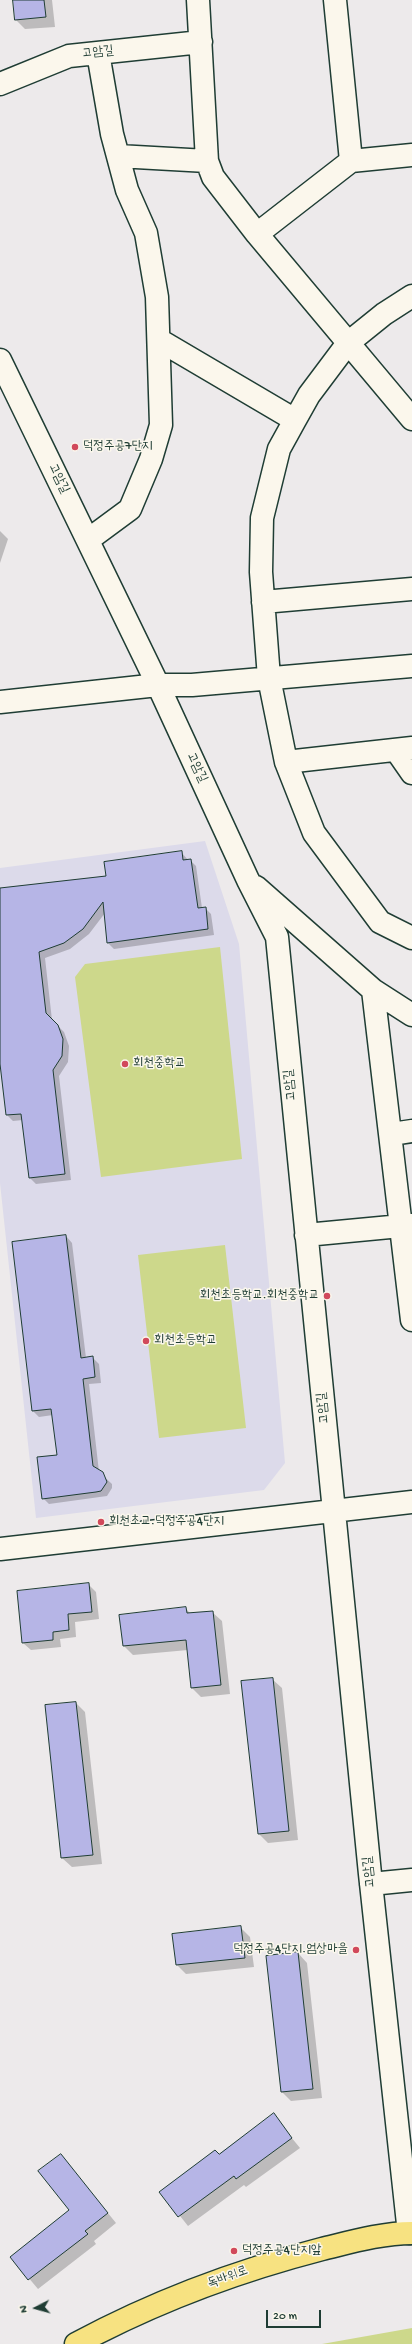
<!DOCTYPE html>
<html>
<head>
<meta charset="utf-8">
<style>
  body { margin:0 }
  #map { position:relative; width:412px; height:2344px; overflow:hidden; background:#edeaeb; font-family:"Gochi Hand",sans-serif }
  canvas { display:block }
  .north { position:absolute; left:16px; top:2288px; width:40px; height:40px; -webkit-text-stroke:3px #fbf7ec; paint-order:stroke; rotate:264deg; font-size:11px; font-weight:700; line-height:16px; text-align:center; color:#1f3d34 }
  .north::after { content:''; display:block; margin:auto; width:14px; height:18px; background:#1f3d34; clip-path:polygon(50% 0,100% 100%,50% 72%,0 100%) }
  .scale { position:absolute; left:266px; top:2310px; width:55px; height:18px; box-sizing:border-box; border:2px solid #1f3d34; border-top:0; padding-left:5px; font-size:12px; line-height:14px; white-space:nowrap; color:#1f3d34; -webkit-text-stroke:3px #fbf7ec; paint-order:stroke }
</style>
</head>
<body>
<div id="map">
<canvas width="412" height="2344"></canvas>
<div class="north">N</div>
<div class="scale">20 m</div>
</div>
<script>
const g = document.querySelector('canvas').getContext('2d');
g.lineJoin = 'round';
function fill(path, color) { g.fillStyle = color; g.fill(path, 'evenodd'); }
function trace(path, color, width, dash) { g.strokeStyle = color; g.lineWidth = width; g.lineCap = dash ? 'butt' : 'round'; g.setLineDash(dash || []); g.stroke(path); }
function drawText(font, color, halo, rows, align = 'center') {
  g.font = font + ' "Gochi Hand","Poor Story",sans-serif'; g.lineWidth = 3; g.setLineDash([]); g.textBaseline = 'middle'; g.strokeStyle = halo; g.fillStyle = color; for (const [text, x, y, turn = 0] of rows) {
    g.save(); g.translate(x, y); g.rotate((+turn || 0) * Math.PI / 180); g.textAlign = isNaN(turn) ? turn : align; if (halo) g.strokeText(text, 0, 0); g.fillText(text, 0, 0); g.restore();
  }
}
fill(new Path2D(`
  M205,841L239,944L285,1463L264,1490L36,1518L0,1183V868Z`), '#dcdaea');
fill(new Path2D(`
  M220,947L242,1159L101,1177L75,977L85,964Z
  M225,1245L246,1428L159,1438L138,1255Z
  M412,2328V2344H322Z`), '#cdd88b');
fill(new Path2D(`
  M14,0H52L55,27L25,29L16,20Z
  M0,531L8,539L0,563Z
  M181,852L188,860H190L196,866L202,908H205L211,914L214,935L114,949L108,943L105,913L89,934L70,949L45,958L52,1020L64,1032L69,1046L68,1062L59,1076L71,1180L36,1184L30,1178L23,1120L13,1121L7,1115L0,1060V889L107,876Z
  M66,1236L72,1243L86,1358L92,1357L99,1364L101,1383L89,1384L99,1472L112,1484V1488L107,1496L49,1504L43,1498L58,1456L53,1415L39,1417L33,1411Z
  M89,1585L96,1592L99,1619L75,1622L76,1637L60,1639L61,1647L31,1650L23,1643Z
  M186,1609L191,1614L212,1612L222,1621L230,1694L201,1697L192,1688L188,1650L133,1655L124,1646L120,1616Z
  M272,1679L282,1688L298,1840L268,1843L259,1834L243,1682Z
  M76,1703L85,1712L102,1864L72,1867L62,1858Z
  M241,1928L250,1937L254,1967L186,1974L177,1965L173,1935Z
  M298,1953L307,1963L322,2098L291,2101L282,2092Z
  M273,2115L300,2148L246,2187L244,2185L188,2226L161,2192L219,2155Z
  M61,2155L116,2223L94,2241L96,2244L38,2289L11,2257L70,2210Z`), '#0003');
const building = new Path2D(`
  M13,0H44L46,17L15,20Z
  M182,851L183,860L191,859L198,908L206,907L208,929L107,943L103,902L83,929L64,943L39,952L46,1013L58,1025L63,1039L62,1056L53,1070L65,1174L29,1178L21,1114L6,1115L0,1064V888L106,876L104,862Z
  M66,1235L81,1358L93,1356L95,1377L83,1379L93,1466L103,1472L107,1482L101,1491L96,1492L42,1499L37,1457L57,1455L51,1409L32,1411L12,1242Z
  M89,1583L92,1612L68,1614L69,1630L53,1632V1640L22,1643L17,1591Z
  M186,1607L187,1613L213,1611L221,1685L191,1688L186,1640L123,1646L119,1615Z
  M273,1678L289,1831L258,1834L241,1681Z
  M76,1702L93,1855L61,1858L45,1705Z
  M241,1926L245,1958L176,1965L172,1934Z
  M298,1952L313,2089L281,2092L266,1956Z
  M274,2113L292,2138L236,2179L234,2176L178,2217L159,2192L215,2150L219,2154Z
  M61,2154L108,2213L85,2231L88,2234L28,2280L10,2257L69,2210L38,2171Z`);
fill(building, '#b6b5e6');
trace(building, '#1f3d34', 1);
const minor = new Path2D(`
  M198,0L207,161L213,177L257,234L412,419
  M0,84L69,56L201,42
  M118,156L207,161
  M351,161L412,155
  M257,234L351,161L335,0
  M412,296L384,314L348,343L309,395L295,420L279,449L262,518L261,572L269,678L286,762L314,833L380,922L412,938
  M159,340L295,420
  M0,360L158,685H192L412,666
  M88,540L130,509L151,459L161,425L157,297L146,233L127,190L112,134L98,53
  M263,602L412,589
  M0,702L158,685L248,880L277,937L370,1874L409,2233
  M396,750L412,773
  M286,762L412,748
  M256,887L373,990L412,1015
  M373,990L412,1320
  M392,1134L412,1131
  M306,1235L412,1225
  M0,1549L412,1502
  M371,1884L412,1880`);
const major = new Path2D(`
  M76,2344C154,2302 237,2271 322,2249C351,2242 382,2233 412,2233`);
trace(minor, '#1f3d34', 25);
trace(major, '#1f3d34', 25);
trace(minor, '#fbf7ec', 22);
trace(major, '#f7e281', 22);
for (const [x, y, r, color] of [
  [75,447,4,"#d1495b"],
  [125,1064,4,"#d1495b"],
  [327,1296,4,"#d1495b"],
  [146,1341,4,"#d1495b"],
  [101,1522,4,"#d1495b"],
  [356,1950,4,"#d1495b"],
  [234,2251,4,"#d1495b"]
]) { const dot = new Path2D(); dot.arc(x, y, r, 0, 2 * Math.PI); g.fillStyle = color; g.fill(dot); trace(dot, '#fbf7ec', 1.5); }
drawText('13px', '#1f3d34', '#fbf7ec', [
  ["고암길",98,53,-6],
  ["고암길",58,479,64],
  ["고암길",196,768,65],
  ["고암길",291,1085,-96],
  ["고암길",324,1408,-96],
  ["고암길",370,1872,-96],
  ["독바위로",228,2278,-20]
]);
drawText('13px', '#1f3d34', '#fbf7ec', [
  ["덕정주공7단지",83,447],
  ["회천중학교",133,1064],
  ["회천초등학교.회천중학교",319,1296,"right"],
  ["회천초등학교",154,1341],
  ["회천초교.덕정주공4단지",109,1522],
  ["덕정주공4단지.엄상마을",348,1950,"right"],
  ["덕정주공4단지앞",242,2251]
], 'left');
</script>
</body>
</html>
